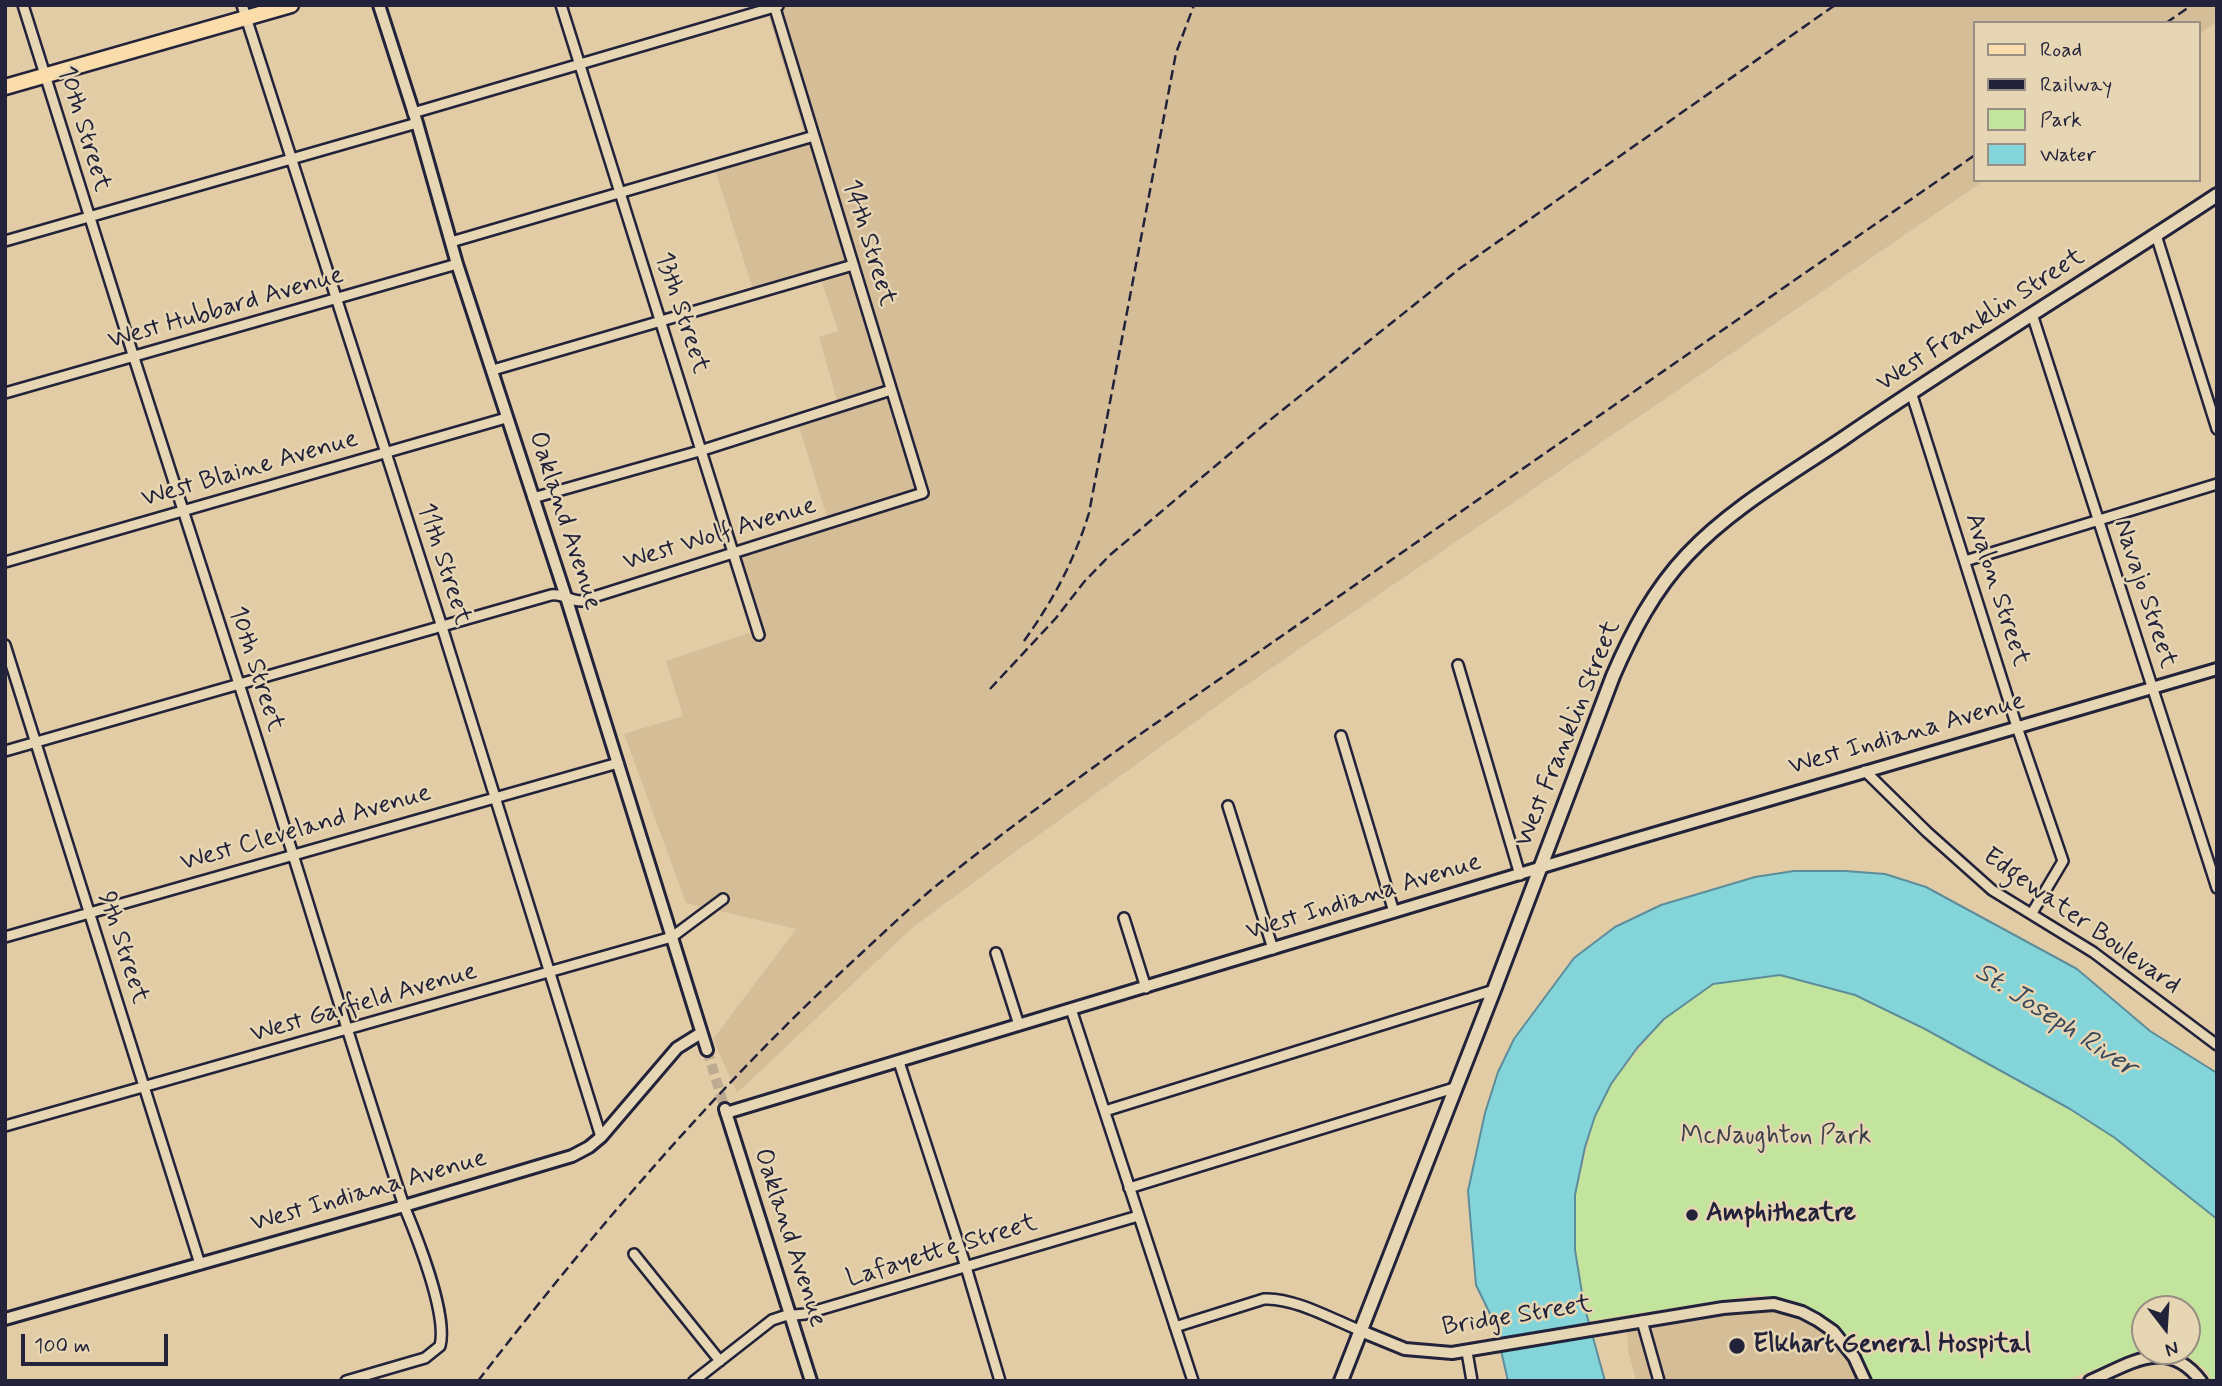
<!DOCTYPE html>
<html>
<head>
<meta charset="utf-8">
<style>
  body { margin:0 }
  #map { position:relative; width:2222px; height:1386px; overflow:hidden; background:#e2cca6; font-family:Mynerve,sans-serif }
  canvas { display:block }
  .frame { position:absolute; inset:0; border:7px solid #22223b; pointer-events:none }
  .legend { position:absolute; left:1973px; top:21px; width:228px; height:161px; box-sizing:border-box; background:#e7d6b3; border:2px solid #988e83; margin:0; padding:9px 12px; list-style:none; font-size:21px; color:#22223b }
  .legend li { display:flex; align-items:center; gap:14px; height:35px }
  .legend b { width:35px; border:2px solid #988e83 }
  .north { position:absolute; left:2131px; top:1295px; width:70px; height:70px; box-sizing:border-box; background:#e7d6b3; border:2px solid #988e83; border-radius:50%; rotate:163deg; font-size:19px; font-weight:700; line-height:28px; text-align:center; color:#22223b }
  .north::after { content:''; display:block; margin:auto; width:24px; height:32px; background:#22223b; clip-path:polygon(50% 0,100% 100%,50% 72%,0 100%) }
  .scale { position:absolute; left:21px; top:1334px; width:147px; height:32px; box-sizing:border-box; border:4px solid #22223b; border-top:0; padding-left:9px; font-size:21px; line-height:24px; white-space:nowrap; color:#22223b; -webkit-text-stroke:5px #e7d6b3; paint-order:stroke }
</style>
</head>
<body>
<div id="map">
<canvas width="2222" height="1386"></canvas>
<div class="frame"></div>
<ul class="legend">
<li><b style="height:9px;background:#faddab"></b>Road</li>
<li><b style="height:9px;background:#22223b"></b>Railway</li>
<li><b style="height:19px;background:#c3e49d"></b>Park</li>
<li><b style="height:19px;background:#84d5da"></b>Water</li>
</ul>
<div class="north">N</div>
<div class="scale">100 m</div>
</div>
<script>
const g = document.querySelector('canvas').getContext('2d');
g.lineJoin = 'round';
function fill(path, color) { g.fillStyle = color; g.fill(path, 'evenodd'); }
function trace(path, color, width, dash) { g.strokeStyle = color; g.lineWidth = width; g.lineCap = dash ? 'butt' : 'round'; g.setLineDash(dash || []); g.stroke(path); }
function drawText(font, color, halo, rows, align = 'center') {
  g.font = font + ' Mynerve,sans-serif'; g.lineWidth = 5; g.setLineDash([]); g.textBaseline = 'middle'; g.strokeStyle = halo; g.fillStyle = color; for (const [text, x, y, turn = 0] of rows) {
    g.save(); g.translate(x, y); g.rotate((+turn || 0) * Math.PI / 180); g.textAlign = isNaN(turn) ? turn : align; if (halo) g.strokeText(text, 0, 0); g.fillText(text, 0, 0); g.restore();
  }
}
fill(new Path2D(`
  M765,5H2217V22L2199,34V23H1975V180H1985L1235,693L1000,863L912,928L737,1093L713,1039L796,929L686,903L624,734L683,716L666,661L755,631L726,549L827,517L796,417L838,404L819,337L838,331L821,279L756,299L712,160L804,133Z
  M1744,1305L1788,1308L1832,1332L1864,1381H1636L1628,1350L1627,1324Z`), '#d5bd98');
fill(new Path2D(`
  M1780,975L1855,995L1925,1029L2070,1109L2115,1138L2217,1220V1381H2213L2205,1369L2181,1351H2187V1309H2145V1348L2107,1365L2063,1381H1873L1854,1344L1833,1322L1795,1301L1756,1295L1588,1321L1575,1250V1195L1595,1116L1611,1084L1664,1019L1713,984Z`), '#c3e49d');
const water = new Path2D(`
  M1794,871H1845L1885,874L1926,887L2077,969L2150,1031L2217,1073V1219L2115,1138L2070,1109L1925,1029L1855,995L1780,975L1713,984L1664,1019L1637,1048L1611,1084L1595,1116L1585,1147L1575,1195V1250L1584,1305L1605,1381H1508L1495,1324L1476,1285L1468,1191L1485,1113L1498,1072L1514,1039L1574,958L1615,927L1661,905L1755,877Z`);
fill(water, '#84d5da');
trace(water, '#5d8d9a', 2);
trace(new Path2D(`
  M707,1050L725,1109`), '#bcaa91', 10, [10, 5]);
const minor = new Path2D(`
  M23,5C94,233 166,460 240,687C296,860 347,1034 404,1206C417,1237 448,1315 440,1346L425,1358L346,1381
  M242,5L442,627L601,1137
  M561,5L759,635
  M413,113L778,6
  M2156,235L2217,429
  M5,241L417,123
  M451,242L814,136
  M2032,314L2217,888
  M493,370L853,265
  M1911,392L2017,727L2063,861L2032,913
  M5,393L457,264
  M533,498L703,450L891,390
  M1965,561L2217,484
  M5,562L506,418
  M5,645L200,1264
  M1458,665L1520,875
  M1341,736L1394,912
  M5,751L551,595C562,593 570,601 581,601L923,493L774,5
  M1865,771L1927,832L1992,890L2093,952L2217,1045
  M1228,806L1273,949
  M1124,918L1146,988
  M5,937L618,763
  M996,953L1019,1025
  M1071,1009L1193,1381
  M899,1062L966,1267L1000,1381
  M1105,1111L1494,990
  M5,1126L672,937L723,899
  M1129,1188L1454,1088
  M634,1254L720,1361
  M1642,1321L1659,1381
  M1175,1327L1264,1299C1293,1297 1334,1320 1361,1331
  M1467,1352L1472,1381
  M694,1381L772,1320L784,1316L805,1314L1138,1216`);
const tertiary = new Path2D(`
  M379,5L417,123L457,264L566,597L707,1050
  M725,1109L811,1381
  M726,1113L1632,840L2217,669
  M5,1319L404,1206L572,1156L589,1147L601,1137L677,1048L701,1033
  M1361,1331L1405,1349L1452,1353L1723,1308L1774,1304L1802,1312L1817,1320L1833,1331L1854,1357L1865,1381
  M2090,1381C2130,1364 2167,1336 2201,1381`);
const secondary = new Path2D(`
  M1341,1381L1494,990L1613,676C1632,632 1654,590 1687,555C1731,508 1791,474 1844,438C1966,354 2093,277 2217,195`);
const primary = new Path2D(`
  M5,87L291,5`);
trace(minor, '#22223b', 14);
trace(tertiary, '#22223b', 16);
trace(secondary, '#22223b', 18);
trace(primary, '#22223b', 19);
trace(minor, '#e7d6b3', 9);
trace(tertiary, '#e7d6b3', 10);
trace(secondary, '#e7d6b3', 12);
trace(primary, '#faddab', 14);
trace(new Path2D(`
  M2166,23L2192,5
  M1024,641C1054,599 1074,561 1089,513L1176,53L1194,5
  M990,689L1056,618L1084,582L1110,555L1265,424L1459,269L1835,5
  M478,1381C593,1232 714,1090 852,962C878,938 904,913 931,890C994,839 1060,791 1126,744L1975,155`), '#22223b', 2.5, [10, 5]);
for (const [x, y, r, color] of [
  [1692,1215,7,"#22223b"],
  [1737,1346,9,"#22223b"]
]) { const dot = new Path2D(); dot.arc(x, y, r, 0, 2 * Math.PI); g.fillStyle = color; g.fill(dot); trace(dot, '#e7d6b3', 2.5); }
drawText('26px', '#22223b', '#e7d6b3', [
  ["10th Street",83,129,73],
  ["14th Street",868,243,73],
  ["West Hubbard Avenue",226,309,-16],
  ["13th Street",681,313,72],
  ["West Franklin Street",1981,321,-33],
  ["West Blaine Avenue",250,470,-16],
  ["Oakland Avenue",564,521,72],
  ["West Wolf Avenue",720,535,-17],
  ["11th Street",443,564,72],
  ["Avalon Street",1996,590,72],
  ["Navajo Street",2144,594,72],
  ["10th Street",255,669,72],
  ["West Franklin Street",1569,734,-68],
  ["West Indiana Avenue",1907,735,-16],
  ["West Cleveland Avenue",306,829,-16],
  ["West Indiana Avenue",1364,898,-17],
  ["Edgewater Boulevard",2081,922,35],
  ["9th Street",122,948,72],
  ["West Garfield Avenue",364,1004,-16],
  ["West Indiana Avenue",369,1192,-16],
  ["Oakland Avenue",789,1238,72],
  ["Lafayette Street",942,1252,-17],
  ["Bridge Street",1517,1317,-9]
]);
drawText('26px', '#3a3f4a', '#e7d6b3', [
  ["McNaughton Park",1776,1138]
]);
drawText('bold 26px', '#22223b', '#e7d6b3', [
  ["Amphitheatre",1706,1215],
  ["Elkhart General Hospital",1753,1346]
], 'left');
drawText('italic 28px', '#36465b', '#e7d6b3', [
  ["St. Joseph River",2055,1021,33]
]);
</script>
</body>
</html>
